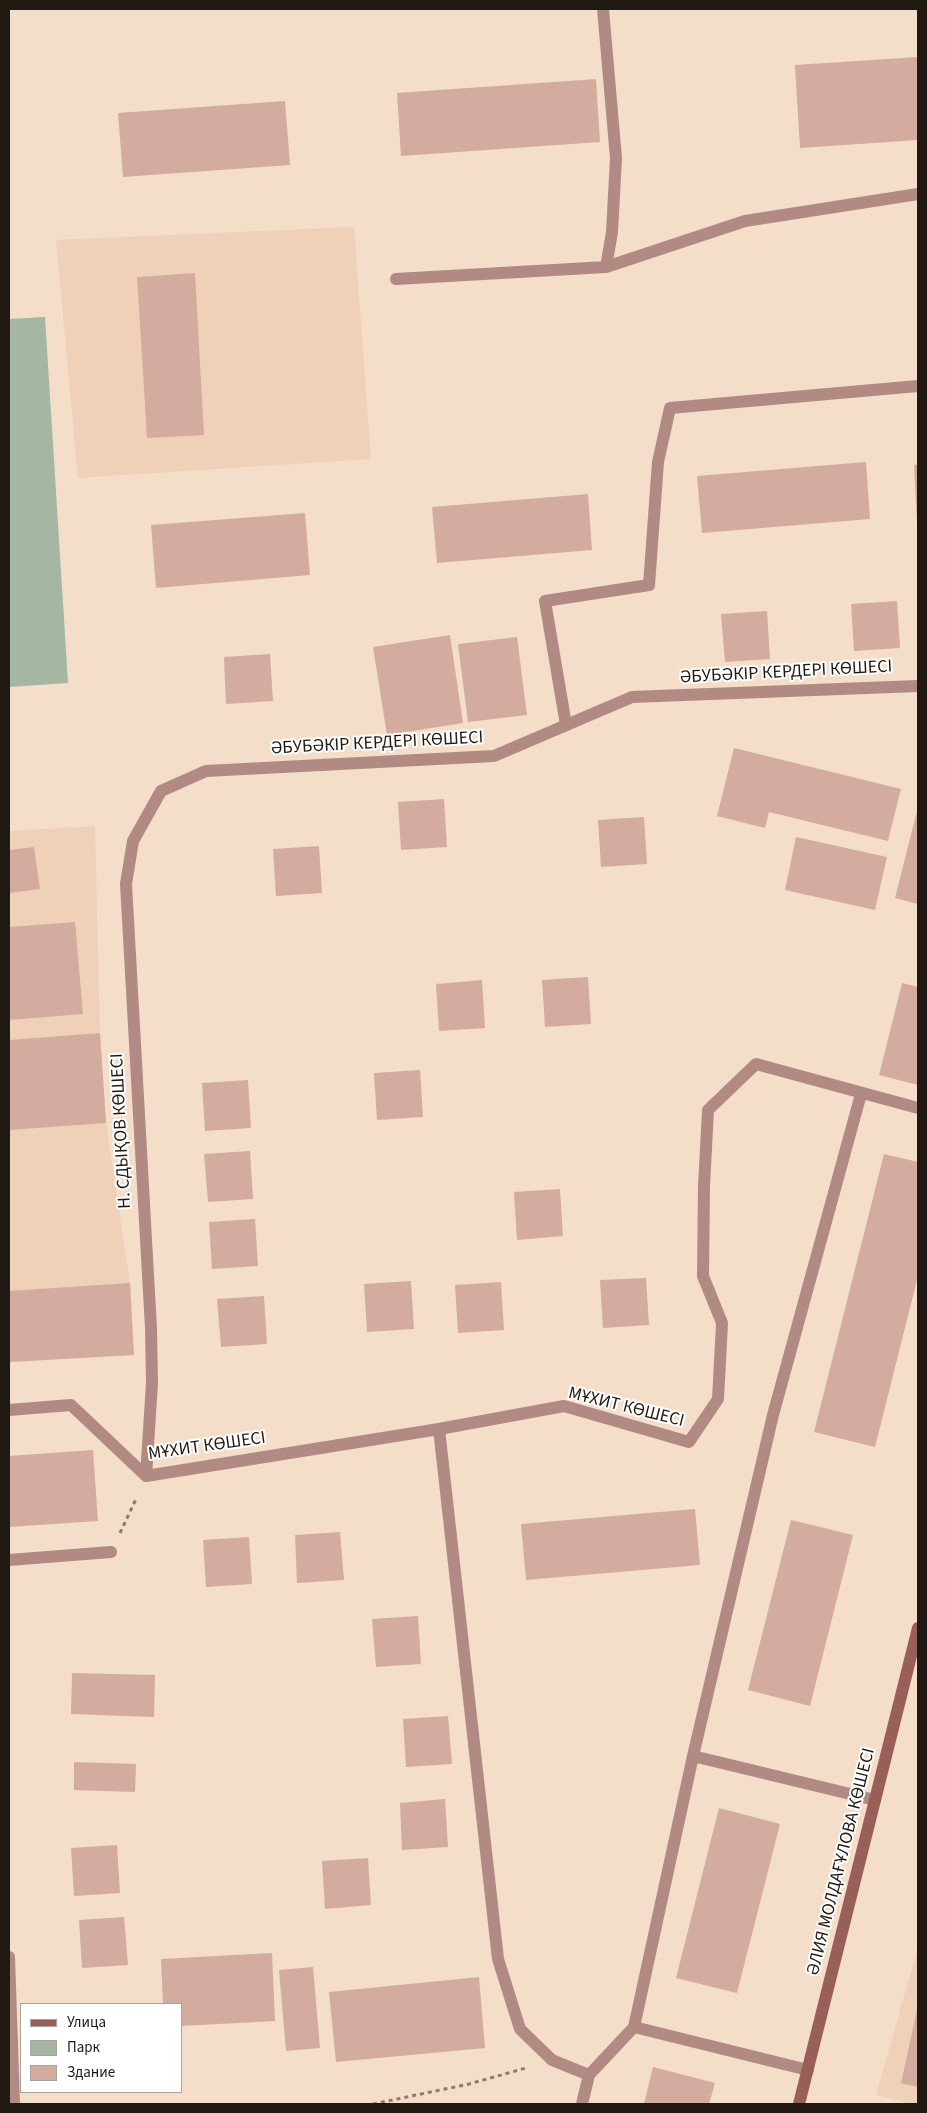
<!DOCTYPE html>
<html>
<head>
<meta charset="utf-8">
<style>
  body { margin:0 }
  #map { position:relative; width:927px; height:2113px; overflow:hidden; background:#f4ddc9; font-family:"Source Sans 3",sans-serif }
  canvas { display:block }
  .frame { position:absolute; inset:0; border:10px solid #201911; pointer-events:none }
  .legend { position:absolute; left:20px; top:2003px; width:162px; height:90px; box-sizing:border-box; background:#fff; border:1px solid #a6a3a0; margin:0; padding:6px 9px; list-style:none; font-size:15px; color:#201911 }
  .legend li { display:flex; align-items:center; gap:10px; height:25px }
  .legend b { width:25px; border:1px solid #a6a3a0 }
</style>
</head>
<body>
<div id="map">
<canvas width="927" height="2113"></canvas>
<div class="frame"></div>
<ul class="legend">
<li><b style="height:6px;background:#975f57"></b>Улица</li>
<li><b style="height:14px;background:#a5b7a3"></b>Парк</li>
<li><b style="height:14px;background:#d3ac9f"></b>Здание</li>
</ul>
</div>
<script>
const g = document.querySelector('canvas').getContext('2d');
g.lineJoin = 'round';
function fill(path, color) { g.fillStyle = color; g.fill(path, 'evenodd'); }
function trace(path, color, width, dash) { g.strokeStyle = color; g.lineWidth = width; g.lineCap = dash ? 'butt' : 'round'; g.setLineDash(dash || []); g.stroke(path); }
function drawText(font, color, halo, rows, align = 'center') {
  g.font = font + ' "Source Sans 3",sans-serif'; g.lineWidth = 4; g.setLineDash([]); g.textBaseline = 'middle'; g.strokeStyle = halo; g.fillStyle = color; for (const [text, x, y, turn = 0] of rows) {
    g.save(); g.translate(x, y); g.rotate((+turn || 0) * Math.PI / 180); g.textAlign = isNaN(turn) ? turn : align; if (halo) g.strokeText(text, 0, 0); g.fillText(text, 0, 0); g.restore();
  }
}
fill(new Path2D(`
  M354,227L371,459L78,478L56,240Z
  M95,826L100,1033L106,1123L130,1283L134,1355L9,1362V831Z
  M918,1947V2104H911L876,2095Z`), '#eed1b8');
fill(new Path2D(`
  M45,317L68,683L9,687V319Z`), '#a5b7a3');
fill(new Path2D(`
  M918,57V140L800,148L795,65Z
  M596,79L600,142L401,156L397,93Z
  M285,101L290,165L123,177L118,113Z
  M195,273L204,435L147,438L137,277Z
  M866,462L870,519L702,533L697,476Z
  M918,464V523H917L914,465Z
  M588,494L592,550L437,563L432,507Z
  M305,513L310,575L156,588L151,525Z
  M897,601L900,648L854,651L851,604Z
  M767,611L770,659L725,662L721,614Z
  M450,635L463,723L387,735L373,647Z
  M517,637L527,715L468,722L458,644Z
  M270,654L273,701L226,704L224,657Z
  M734,748L901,789L888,841L769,812L765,828L717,816Z
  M444,799L447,847L401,850L398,802Z
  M918,807V904L895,898Z
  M644,817L647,864L601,867L598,820Z
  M796,837L887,857L875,910L785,890Z
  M319,846L322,893L276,896L273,849Z
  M34,847L40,889L9,893V850Z
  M75,922L83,1014L9,1020V927Z
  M588,977L591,1024L545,1027L542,980Z
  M482,980L485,1028L439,1031L436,984Z
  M902,983L918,987V1085L879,1075Z
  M100,1033L106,1123L9,1130V1040Z
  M420,1070L423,1117L377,1120L374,1073Z
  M248,1080L251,1128L205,1131L202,1083Z
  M250,1151L253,1199L208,1202L204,1154Z
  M884,1154L918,1162V1276L875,1447L814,1432Z
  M560,1189L563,1236L517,1240L514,1192Z
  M255,1219L258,1266L212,1269L209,1222Z
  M646,1278L649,1325L603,1328L600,1280Z
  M411,1281L414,1329L367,1332L364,1284Z
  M501,1282L504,1330L458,1333L455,1285Z
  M130,1283L134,1355L9,1362V1291Z
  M264,1296L267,1344L221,1347L217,1299Z
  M93,1450L98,1521L9,1527V1456Z
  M695,1509L700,1565L526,1580L521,1524Z
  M791,1520L853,1535L810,1706L748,1690Z
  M340,1532L344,1580L297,1583L295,1535Z
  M249,1537L252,1584L206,1587L203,1540Z
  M418,1616L421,1664L376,1667L372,1619Z
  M72,1673L155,1675L154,1717L71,1714Z
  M448,1716L452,1764L406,1767L403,1719Z
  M74,1762L136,1764L135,1792L74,1790Z
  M445,1799L448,1847L402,1850L400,1803Z
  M719,1808L780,1824L737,1993L676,1978Z
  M117,1845L120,1893L74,1896L71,1848Z
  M368,1858L371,1905L325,1909L322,1861Z
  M124,1917L128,1965L82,1968L79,1920Z
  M272,1953L275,2021L181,2026V2004H163L161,1959Z
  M313,1967L320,2048L286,2051L279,1970Z
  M479,1977L485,2048L336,2062L329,1992Z
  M917,2010H918V2087L901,2083Z
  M653,2067L715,2083L709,2104H644Z`), '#d3ac9f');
trace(new Path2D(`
  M120,1533L137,1497
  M373,2104L469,2084L526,2068`), '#8a7b6d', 3, [4, 4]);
trace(new Path2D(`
  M606,267L745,221L918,194
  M396,279L606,267L612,232L616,158L603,9
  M566,725L545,601L649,585L658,462L670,408L918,386
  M861,1094L773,1415L693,1756L875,1800
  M439,1429L498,1959L520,2029L552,2060L589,2075
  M9,1560L111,1552
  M693,1756L634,2027L808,2070
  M9,1957L14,2104
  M582,2104L589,2075L634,2027`), '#b18a84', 12);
trace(new Path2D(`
  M9,1410L71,1405L146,1476L439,1429L564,1406L689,1442L718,1399L722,1323L703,1276L704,1186L708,1110L756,1064L918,1108
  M146,1476L152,1383L151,1328L126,884L133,841L161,791L206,771L494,756L632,697L918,686`), '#b18a84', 12);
trace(new Path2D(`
  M799,2104L918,1628`), '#975f57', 12);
drawText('18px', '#201911', '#fff', [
  ["ӘБУБӘКІР КЕРДЕРІ КӨШЕСІ",786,673,-3],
  ["ӘБУБӘКІР КЕРДЕРІ КӨШЕСІ",377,744,-3],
  ["Н. СДЫҚОВ КӨШЕСІ",122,1131,-93],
  ["МҰХИТ КӨШЕСІ",626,1408,14],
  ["МҰХИТ КӨШЕСІ",207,1447,-8],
  ["ӘЛИЯ МОЛДАҒҰЛОВА КӨШЕСІ",842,1862,-76]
]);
</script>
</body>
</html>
